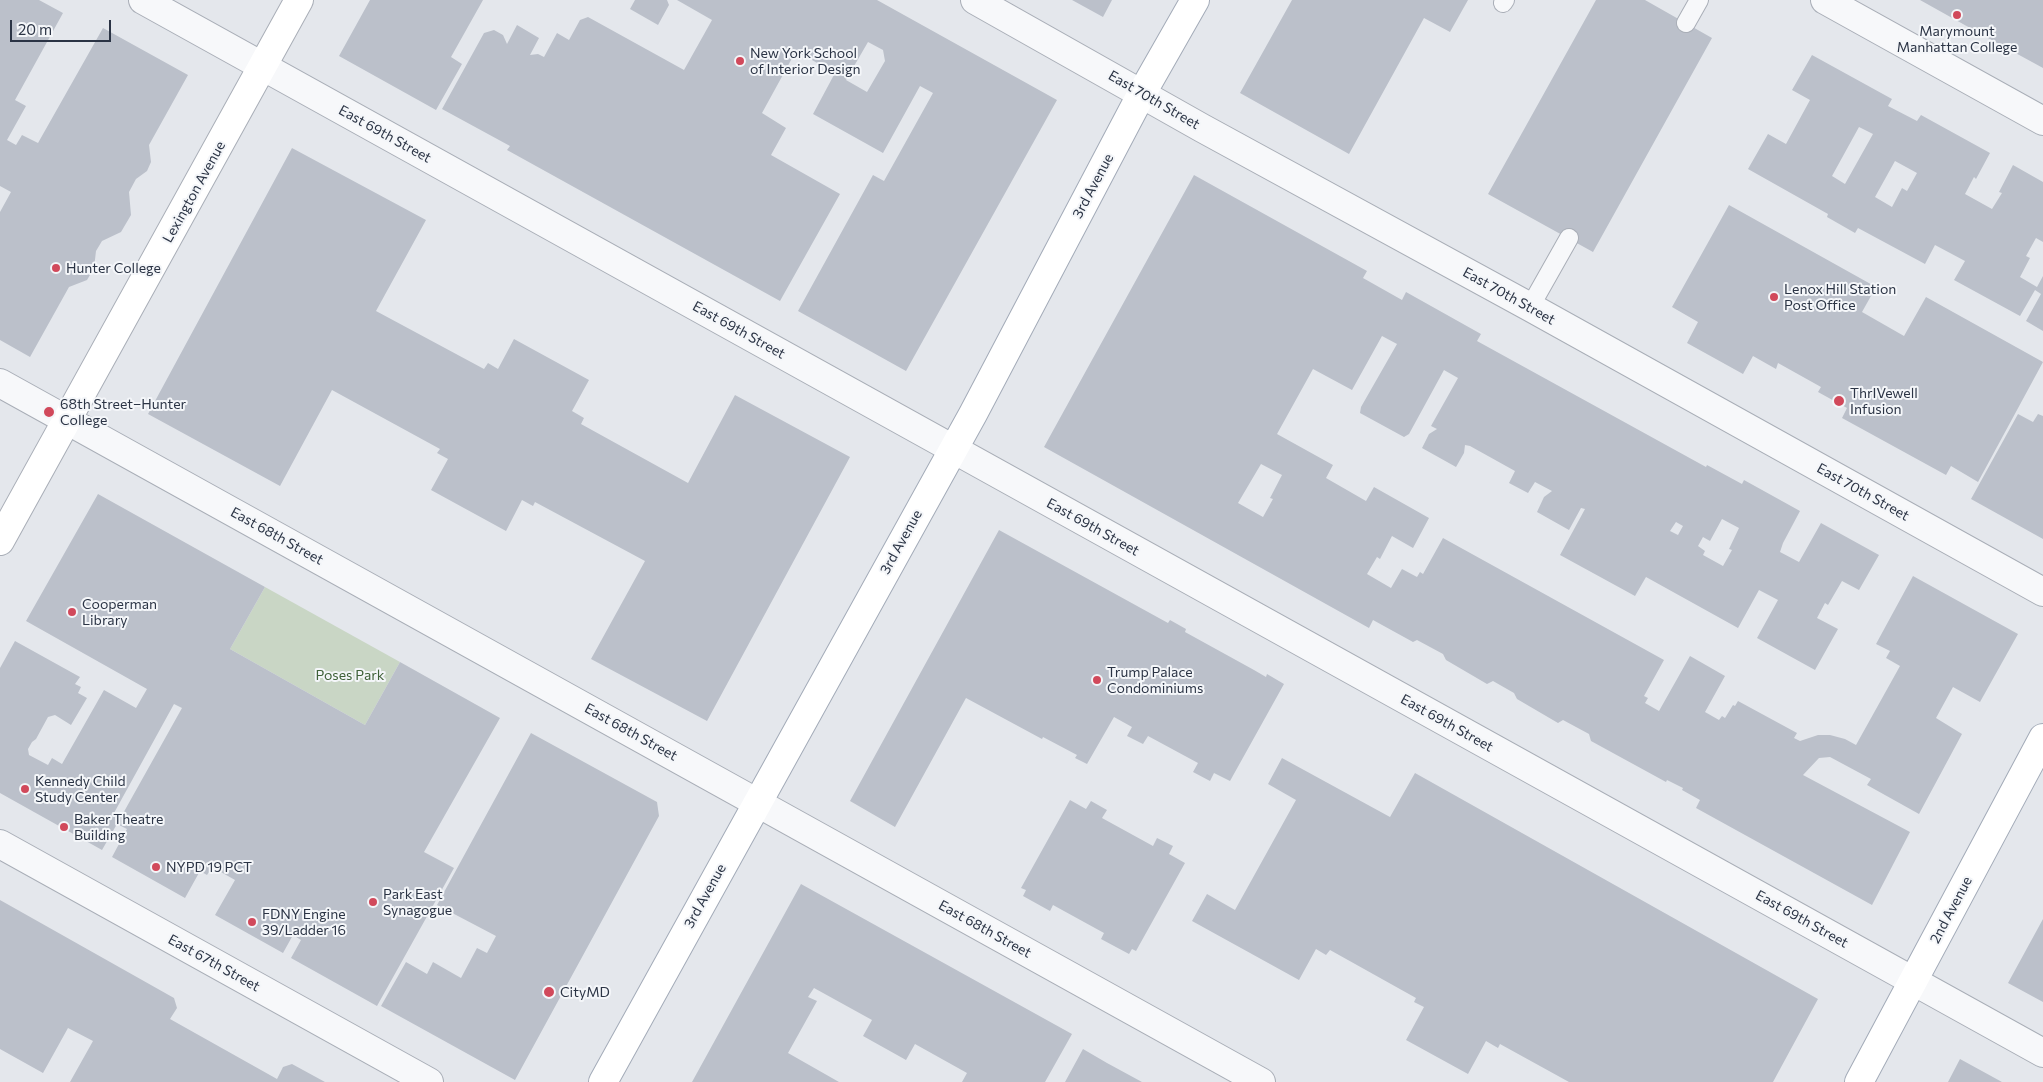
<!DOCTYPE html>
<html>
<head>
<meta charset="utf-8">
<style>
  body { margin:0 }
  #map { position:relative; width:2043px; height:1082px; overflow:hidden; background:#e4e7ec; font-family:Commissioner,sans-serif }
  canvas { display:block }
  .scale { position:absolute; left:10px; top:20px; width:101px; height:22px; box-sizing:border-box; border:2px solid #2b3445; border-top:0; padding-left:6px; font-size:15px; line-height:18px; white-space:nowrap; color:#2b3445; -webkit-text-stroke:4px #f4f6f9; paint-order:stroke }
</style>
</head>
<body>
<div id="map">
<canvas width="2043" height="1082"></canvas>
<div class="scale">20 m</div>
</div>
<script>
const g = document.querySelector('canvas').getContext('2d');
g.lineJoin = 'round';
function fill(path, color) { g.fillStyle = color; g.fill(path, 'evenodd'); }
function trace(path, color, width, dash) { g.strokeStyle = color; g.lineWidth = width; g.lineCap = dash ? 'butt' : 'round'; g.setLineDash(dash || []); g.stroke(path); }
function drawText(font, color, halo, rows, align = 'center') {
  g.font = font + ' Commissioner,sans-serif'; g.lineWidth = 4; g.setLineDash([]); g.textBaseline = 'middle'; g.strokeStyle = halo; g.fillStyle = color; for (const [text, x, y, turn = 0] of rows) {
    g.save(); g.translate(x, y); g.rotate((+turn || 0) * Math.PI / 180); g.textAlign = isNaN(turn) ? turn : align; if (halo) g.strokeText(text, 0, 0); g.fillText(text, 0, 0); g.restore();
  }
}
fill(new Path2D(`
  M265,587L400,662L365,725L230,649Z`), '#c9d6c5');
fill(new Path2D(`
  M0,0H39L63,13L15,100L26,106L7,140L16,145L22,135L38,143L103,28L188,75L149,145L151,162L147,171L136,179L129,192L131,215L121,232L102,241L96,251L94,268L87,280L69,287L30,357L0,340V212L11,192L0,186Z
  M370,0H483L451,57L462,64L436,110L339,56Z
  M635,0H667L669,5L658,25L630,9Z
  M677,0H877L1057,100L906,371L798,311L873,175L884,181L933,93L920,86L883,153L813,114L835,73L796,51L762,113L786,128L771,155L840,194L780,301L507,150L510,146L442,109L484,33L494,30L503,35L507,44L517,25L539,38L530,55L538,54L544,57L557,33L569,40L580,20L588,17L684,70L712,20ZM868,42L883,50L885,61L867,92L846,80Z
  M1072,0H1112L1103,17Z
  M1292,0H1468L1450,32L1424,18L1349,154L1240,93Z
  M1596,0H1645L1712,38L1593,252L1488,194Z
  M1920,0H2043V68L1988,38Z
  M1812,55L1892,99L1888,106L1917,121L1921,115L1990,153L1976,179L1974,177L1965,194L1992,209L2002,193L1999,192L2013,165L2043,182V242L2036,238L2026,256L2030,258L2020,277L2037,287L2043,276V331L2026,321L2041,294L2035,290L2020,316L1954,280L1965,261L1935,245L1925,264L1858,228L1855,233L1827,217L1828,214L1748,169L1768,134L1786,144L1810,100L1792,90ZM1859,127L1873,134L1845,184L1832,176ZM1895,161L1917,173L1907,191L1902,188L1892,207L1875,197Z
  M292,148L426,220L376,311L484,369L488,363L498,369L514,339L589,380L572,411L584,418L581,424L688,483L735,395L850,457L707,721L591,659L645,561L535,502L533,506L522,500L506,531L431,490L448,459L437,453L440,449L332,390L280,486L148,414Z
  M1194,175L1367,271L1363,278L1402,300L1406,292L1481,334L1477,341L1706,467L1707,465L1742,484L1744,480L1800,511L1783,543L1780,552L1799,562L1821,523L1879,555L1859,590L1842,581L1828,605L1825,603L1817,618L1838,629L1815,670L1757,638L1778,600L1759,590L1738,628L1646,577L1635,596L1560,555L1585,509L1581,508L1569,530L1537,512L1544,497L1552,491L1535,482L1528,493L1509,483L1515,471L1470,446L1465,445L1464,453L1456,467L1422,448L1429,434L1437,429L1431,426L1458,378L1444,370L1409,434L1404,437L1360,413L1361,407L1397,344L1382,336L1352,390L1313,369L1277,434L1333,465L1326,478L1366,501L1374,487L1429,518L1413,548L1392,536L1380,559L1377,557L1367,574L1391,588L1402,569L1417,577L1420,572L1423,574L1443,538L1664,660L1644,696L1648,698L1645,703L1659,711L1690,656L1725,676L1705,712L1719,720L1722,716L1725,718L1733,705L1735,706L1738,701L1797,733L1794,738L1800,741L1818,735H1830L1845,739L1856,745L1900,666L1886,658L1890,651L1876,644L1913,576L2018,634L1980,702L1953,687L1936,718L1962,734L1919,814L1867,785L1871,779L1830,757L1819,758L1803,775L1910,832L1872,905L1696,808L1700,800L1682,790L1683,788L1667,780L1666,782L1591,741L1589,734L1563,720L1558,723L1517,699L1514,693L1493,681L1487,684L1446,660L1443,654L1417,640L1413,642L1373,620L1369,628L1044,447ZM1261,464L1282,475L1270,498L1273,499L1263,517L1238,503ZM1722,519L1739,528L1729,549L1732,550L1723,566L1703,555L1705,551L1698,546L1703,537L1710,541ZM1676,522L1683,526L1678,535L1670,531Z
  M1729,205L1876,287L1862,312L1904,336L1926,297L2043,362L1978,482L1951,466L1946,475L1842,418L1847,408L1818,392L1821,387L1778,363L1776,369L1753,356L1743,374L1687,343L1698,322L1672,307Z
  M2018,414L2033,422L2038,414L2043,416V539L1971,499Z
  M98,494L265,587L230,649L365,725L400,662L500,718L424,852L454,868L377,1006L291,958L301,940L293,935L283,953L215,915L235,880L212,867L207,875L200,871L185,898L112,857L127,829L117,824L102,850L0,793V668L15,641L80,677L75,684L81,687L78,693L87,698L71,725L55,715L48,717L36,739L32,742L28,749L29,755L48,765L52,758L62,764L104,690L136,708L147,689L26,621ZM174,704L182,708L121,817L114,813Z
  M999,530L1168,623L1170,620L1186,629L1185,632L1254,670L1266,677L1267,674L1284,684L1230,781L1214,773L1210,781L1193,772L1198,763L1148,736L1143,744L1127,736L1132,727L1114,717L1087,764L1075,758L1077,755L1043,737L1042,739L966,698L895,827L850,801Z
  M531,733L657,802L659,816L515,1080L381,1006L406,962L427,974L433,962L461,978L477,948L487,953L496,936L437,905Z
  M1282,758L1390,817L1415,773L1818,999L1773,1082H1569L1500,1044L1498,1048L1486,1041L1468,1074L1406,1040L1424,1007L1414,1002L1416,998L1330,950L1326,955L1316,949L1299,980L1192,921L1207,894L1235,910L1296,800L1268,784Z
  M1070,800L1086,809L1091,801L1107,810L1102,818L1153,846L1157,838L1173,846L1169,854L1185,863L1136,951L1132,949L1129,954L1101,939L1104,933L1053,905L1050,911L1023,896L1026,890L1021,888Z
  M801,884L1072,1034L1045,1082H962L967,1073L915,1044L906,1060L863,1036L872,1020L814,988L808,997L817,1001L788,1053L839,1082H692Z
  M0,900L174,998L177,1008L170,1019L277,1079L283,1067L292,1064L325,1082H70L93,1041L68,1028L43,1073L0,1049Z
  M2043,919V1002L2008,983Z
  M1083,1049L1107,1063L1142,1082H1065Z
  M1960,1059L2002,1082H1948Z`), '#bbc0ca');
const service = new Path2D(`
  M1503,3L1505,0
  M1686,23L1699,0
  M1530,307L1569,238`);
const minor = new Path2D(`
  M143,0L2043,1053
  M975,0L1202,128L1530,307L2043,592
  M1825,0L2043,121
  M0,383L1261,1082
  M0,844L429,1082`);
const secondary = new Path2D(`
  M0,541L299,0`);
const primary = new Path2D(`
  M603,1082L973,414L1142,93L1195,0
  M1859,1082L2043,738`);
trace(service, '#a9aeb7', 20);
trace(minor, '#a9aeb7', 30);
trace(secondary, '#a9aeb7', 30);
trace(primary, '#a3abb8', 30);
trace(service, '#f7f8fa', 18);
trace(minor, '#f7f8fa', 28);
trace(secondary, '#fff', 28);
trace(primary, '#fff', 28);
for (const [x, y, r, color] of [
  [1957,15,5,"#d1495b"],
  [740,61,5,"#d1495b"],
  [56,268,5,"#d1495b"],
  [1774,297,5,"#d1495b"],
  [1839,401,6,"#d1495b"],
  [49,412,6,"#d1495b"],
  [72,612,5,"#d1495b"],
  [1097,680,5,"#d1495b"],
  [25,789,5,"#d1495b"],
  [64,827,5,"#d1495b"],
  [156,867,5,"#d1495b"],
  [373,902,5,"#d1495b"],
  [252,922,5,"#d1495b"],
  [549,992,6,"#d1495b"]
]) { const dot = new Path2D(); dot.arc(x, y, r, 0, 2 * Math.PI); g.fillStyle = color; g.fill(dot); trace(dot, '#f4f6f9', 2); }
drawText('14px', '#2b3445', '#f4f6f9', [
  ["Marymount",1957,31,"center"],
  ["Manhattan College",1957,47,"center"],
  ["New York School",750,53],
  ["of Interior Design",750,69],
  ["Hunter College",66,268],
  ["Lenox Hill Station",1784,289],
  ["Post Office",1784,305],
  ["ThrIVewell",1850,393],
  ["Infusion",1850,409],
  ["68th Street–Hunter",60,404],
  ["College",60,420],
  ["Cooperman",82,604],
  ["Library",82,620],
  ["Trump Palace",1107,672],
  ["Condominiums",1107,688],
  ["Kennedy Child",35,781],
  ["Study Center",35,797],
  ["Baker Theatre",74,819],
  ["Building",74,835],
  ["NYPD 19 PCT",166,867],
  ["Park East",383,894],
  ["Synagogue",383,910],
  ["FDNY Engine",262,914],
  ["39/Ladder 16",262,930],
  ["CityMD",560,992]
], 'left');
drawText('14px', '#2b3445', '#f4f6f9', [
  ["East 70th Street",1154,100,30],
  ["East 69th Street",385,134,29],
  ["3rd Avenue",1093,186,-62],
  ["Lexington Avenue",194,192,-61],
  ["East 70th Street",1509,296,29],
  ["East 69th Street",739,330,29],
  ["East 70th Street",1863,492,29],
  ["East 69th Street",1093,527,29],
  ["East 68th Street",277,536,29],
  ["3rd Avenue",901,542,-61],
  ["East 69th Street",1447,723,29],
  ["East 68th Street",631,732,29],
  ["3rd Avenue",705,896,-61],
  ["2nd Avenue",1951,910,-62],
  ["East 69th Street",1802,919,29],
  ["East 68th Street",985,929,29],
  ["East 67th Street",214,963,29]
]);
drawText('14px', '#3f6138', '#f4f6f9', [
  ["Poses Park",350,675]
]);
</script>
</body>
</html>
